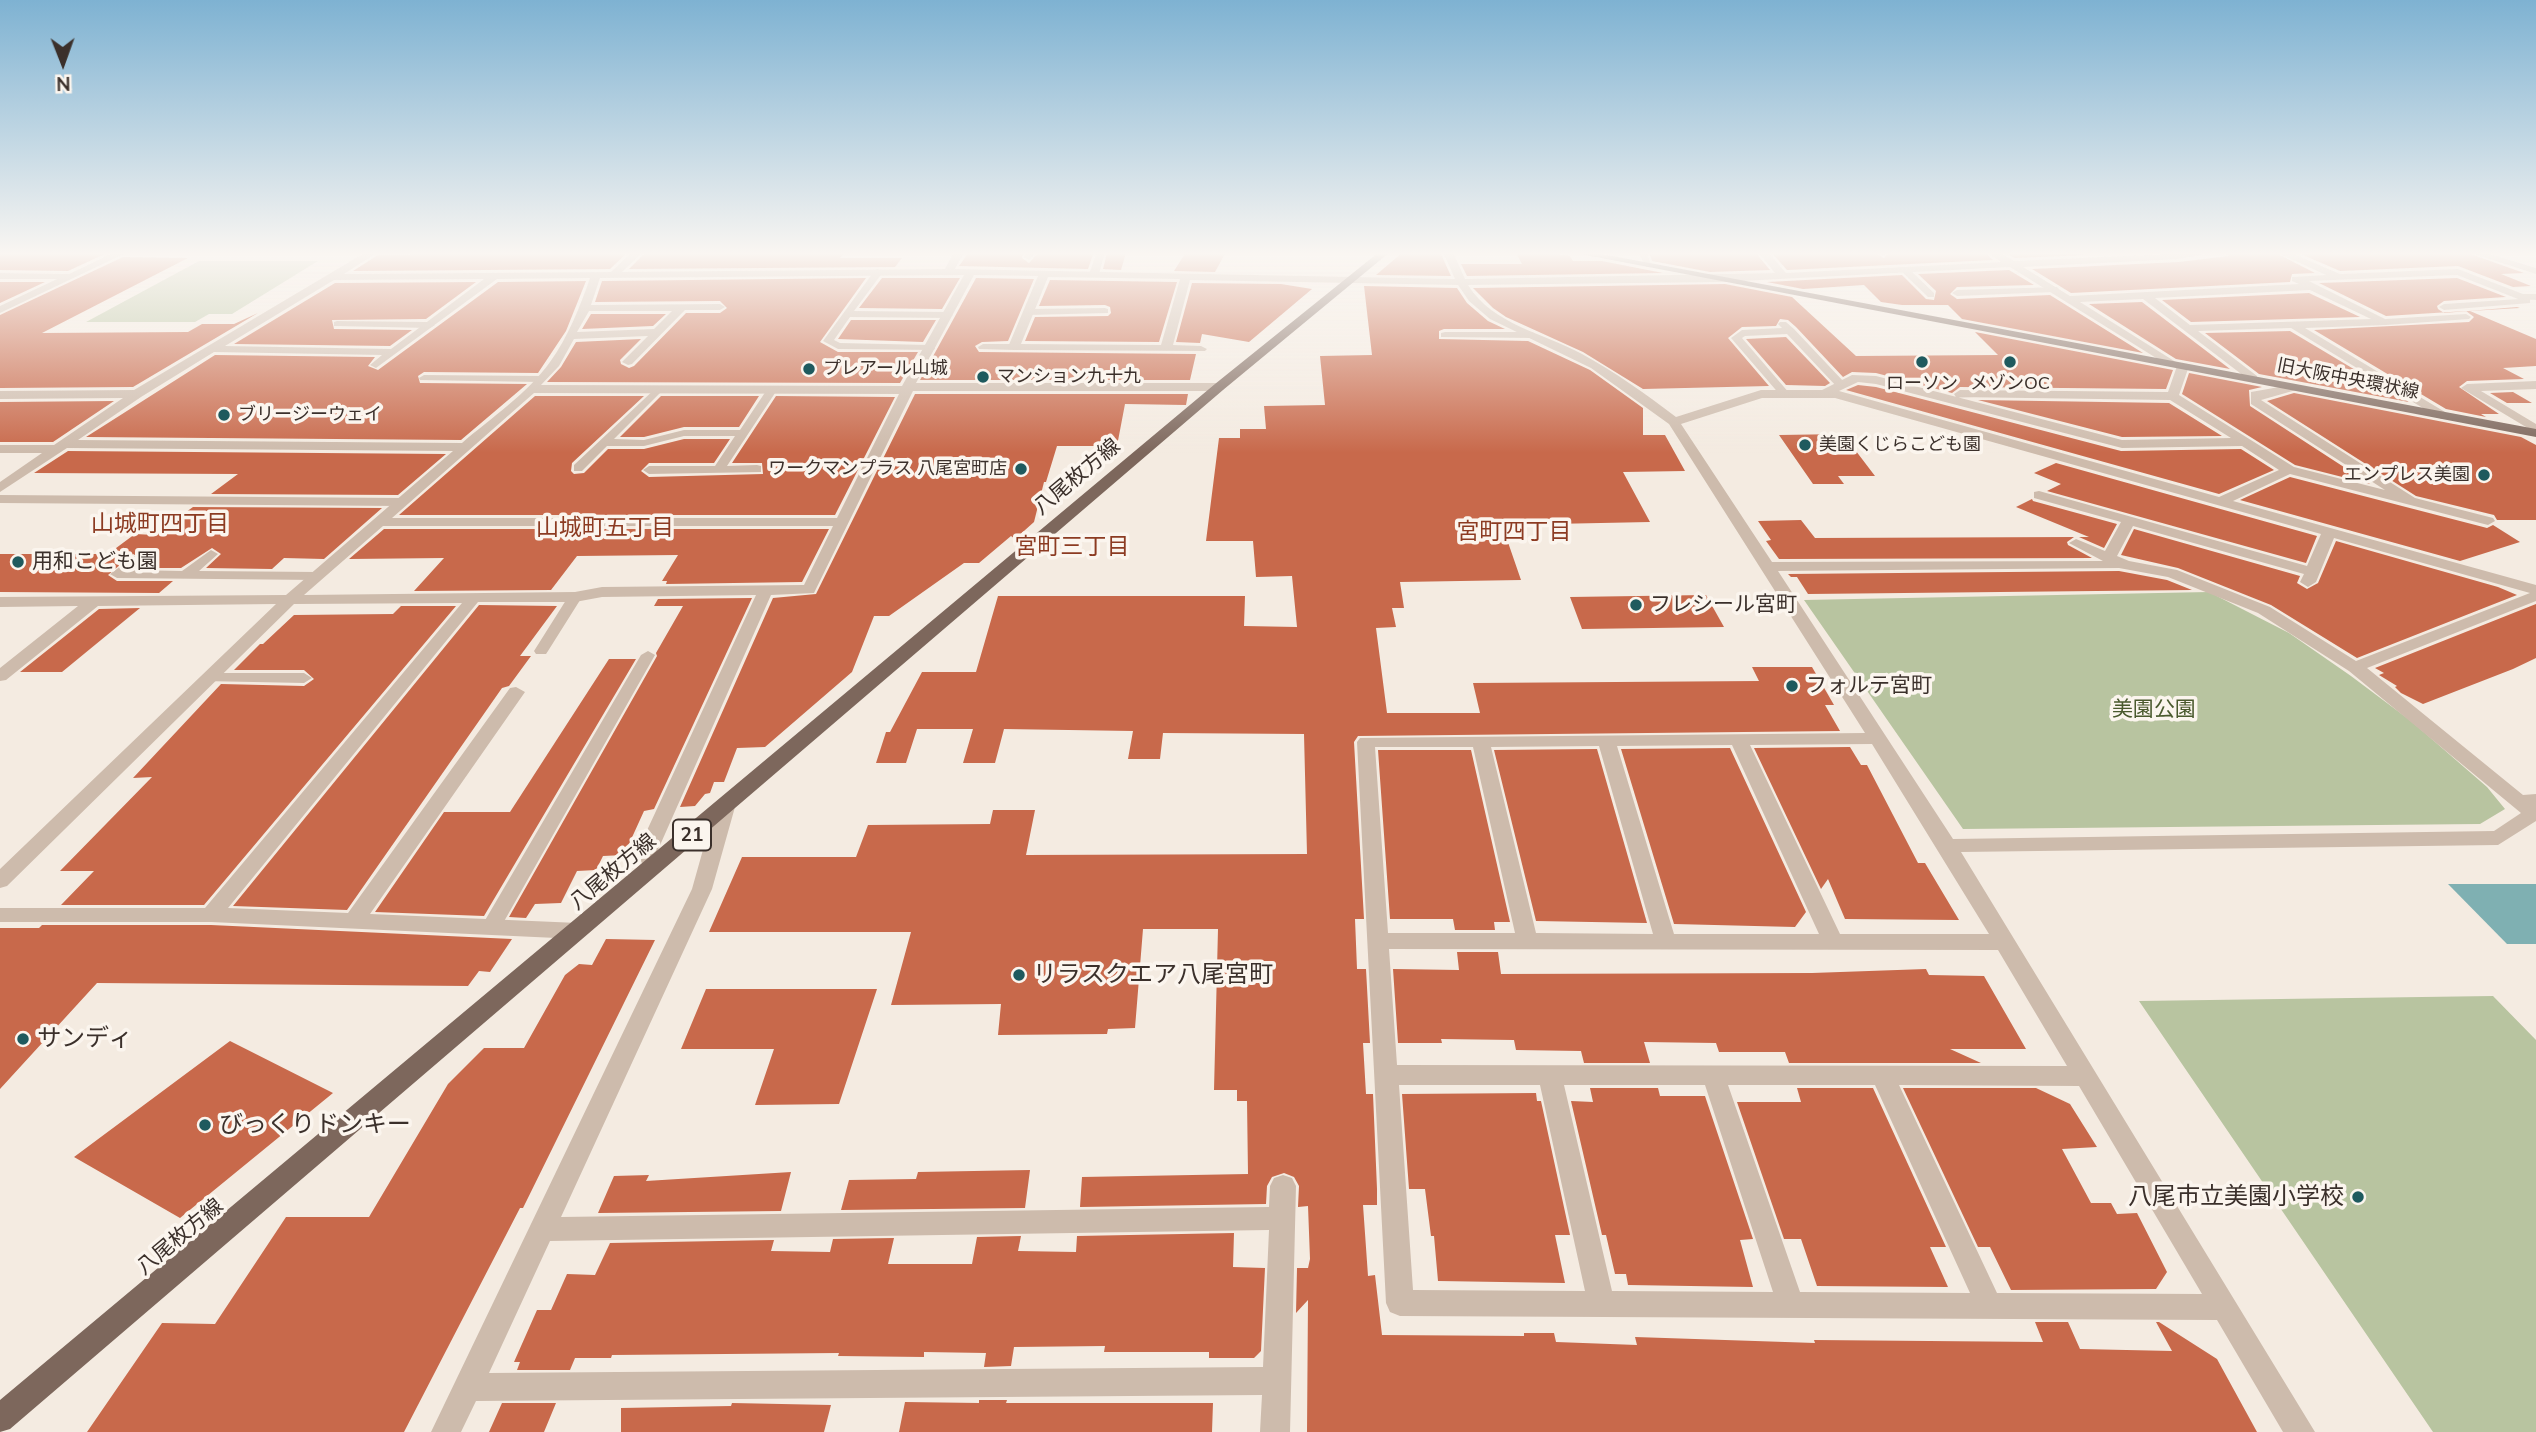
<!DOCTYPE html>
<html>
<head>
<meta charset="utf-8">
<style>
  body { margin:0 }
  #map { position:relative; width:2536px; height:1432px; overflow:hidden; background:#f4ebe1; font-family:Mulish,sans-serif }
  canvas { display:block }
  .north { position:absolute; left:28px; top:28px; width:70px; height:70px; -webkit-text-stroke:5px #fbf5ee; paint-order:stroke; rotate:179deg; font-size:19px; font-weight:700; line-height:28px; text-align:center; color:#3b302b }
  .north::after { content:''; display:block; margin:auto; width:24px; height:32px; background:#3b302b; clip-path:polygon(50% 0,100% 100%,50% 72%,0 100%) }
</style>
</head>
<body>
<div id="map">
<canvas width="2536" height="1432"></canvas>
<div class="north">N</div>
</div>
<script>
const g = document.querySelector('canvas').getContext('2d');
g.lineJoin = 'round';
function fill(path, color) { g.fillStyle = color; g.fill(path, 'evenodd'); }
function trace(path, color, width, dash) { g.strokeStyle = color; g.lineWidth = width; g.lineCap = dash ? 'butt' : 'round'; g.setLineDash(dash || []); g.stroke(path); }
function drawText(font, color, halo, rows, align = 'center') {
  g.font = font + ' Mulish,"Noto Sans JP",sans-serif'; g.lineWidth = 7; g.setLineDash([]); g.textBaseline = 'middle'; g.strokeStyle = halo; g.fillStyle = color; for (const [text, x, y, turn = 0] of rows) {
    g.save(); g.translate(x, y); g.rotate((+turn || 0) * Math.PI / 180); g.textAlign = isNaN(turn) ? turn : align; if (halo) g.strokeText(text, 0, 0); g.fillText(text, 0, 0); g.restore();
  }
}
fill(new Path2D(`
  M199,261H318L232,314H209L195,322H86Z
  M2209,592L2289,633L2351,676L2411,721L2487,787L2505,809L2480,824L1963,829L1804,600Z
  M2493,996L2536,1040V1432H2433L2139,1001Z`), '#b8c4a0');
fill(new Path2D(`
  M2448,884H2536V944H2507Z`), '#7fb0b2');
fill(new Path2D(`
  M0,252H109L68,271L0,270Z
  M413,252H628L610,269L353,271L378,255H409Z
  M646,252H845L840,258H902L895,267L629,269Z
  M969,252H1023L1022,258L1029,263L1039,252H1094L1088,269L959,266Z
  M1186,252H1226L1215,272L1174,271Z
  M1403,252H1440L1451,276L1376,275Z
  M1649,252H1755L1770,270L1710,272L1652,261Z
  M1771,252H1874L1884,258L1890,252H1984L1993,260L1787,270Z
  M2004,252H2078L2084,255L2015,258Z
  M2221,252H2274L2315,273L2292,274L2290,282L2071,293L2032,269L2178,262L2229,256Z
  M2296,252H2465L2524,273L2501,274L2531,286L2513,287L2458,266L2340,271Z
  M1107,253H1126L1121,270L1103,269Z
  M1516,253H1550L1570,256L1573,261H1602L1663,273L1467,276L1461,264H1522Z
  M123,257L188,258L42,333L188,332L202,324H234L258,313L133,387L0,388V315Z
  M2009,270L2034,285L1957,287L1950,294L1957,299L2050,295L2143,353L1962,319L1948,305H1902L1881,302L1864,285L1803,289L1767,282L1902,275L1926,299L1934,300L1936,291L1918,274Z
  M866,278L820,342L838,352H918L900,383L547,382L561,367L576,342L641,339L620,360L621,364L629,368L634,366L686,313H720L727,308L720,301L595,302L602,281Z
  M882,278H960L942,309L859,308Z
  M976,278L1034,279L1008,341L982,342L975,346L979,352L1196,354L1190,380H920Z
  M2457,278L2506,297L2444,301L2437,306L2438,309L2444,313L2517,307L2520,308L2470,311L2536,339V366L2503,368L2524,379L2467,381L2459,387L2499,414H2481L2486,417L2446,409L2314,330L2469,322L2474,317L2466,311L2386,316L2319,283Z
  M1050,280L1177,282L1159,342L1025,341L1035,317L1108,316L1111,313L1110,307L1105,305L1039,306Z
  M586,281L566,331L538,373L424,372L418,376L420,383L527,384L461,440L86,437L215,355L375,357L368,366L378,370L498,282Z
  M0,282H45L0,303Z
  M476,282L426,319L332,320L334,329L412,330L390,346L234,344L335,283Z
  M1192,283L1281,284L1312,289L1249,342L1202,334L1200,343L1176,342Z
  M1725,284L1792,297L1856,356L1998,355L1975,332L2173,370L2166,389L1960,387L1952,393L1876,373L1852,372L1843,377L1796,327L1788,320L1780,319L1776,326L1742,327L1728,338L1769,386L1643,389L1583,352L1506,317L1493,308L1473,288Z
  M1364,286L1457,288L1467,303L1488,321L1505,329H1444L1439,331V339L1528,341L1590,370L1643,408V435H1665L1685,471L1623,472L1650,522L1502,525L1521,580L1400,582L1404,608H1392L1396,627L1376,628L1387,713H1480L1473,683L1759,681L1752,667H1812L1834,705H1825L1840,731L1358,736L1354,742L1364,919H1355L1357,969H1366L1370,1043H1363L1366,1094H1373L1377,1189V1205H1363L1368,1276L1375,1275L1382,1335L1524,1336V1333H1554L1556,1342L1637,1345L1635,1337L1815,1343L1814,1340L2043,1342L2035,1322H2068L2080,1349L2172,1351L2156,1322H2159L2217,1359L2257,1432H1307L1308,1300L1296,1313L1297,1268H1308L1310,1259L1308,1206L1298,1207L1299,1186L1294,1177L1284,1173L1272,1177L1267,1186L1266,1204L1080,1207L1082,1177L1248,1174L1247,1101H1237V1090H1214L1218,929H1143L1135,1028L1108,1029L1107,1034L998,1035L1001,1004L891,1005L911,932H709L742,857H856L868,825L990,824L993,810H1035L1026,855L1307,854L1304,734L1163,733L1160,759H1128L1133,731L1004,729L995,763H963L973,729H917L906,763H876L886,732H890L922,672H976L998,596H1245L1244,626L1297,627L1292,576L1256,577L1253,541H1206L1219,438H1240V429H1266L1264,406L1325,405L1320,356L1372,355Z
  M2309,293L2360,317L2191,322L2162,300Z
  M2142,302L2230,369L2176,359L2089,304Z
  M591,314H666L653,326L582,329Z
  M851,320H936L923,342L838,339Z
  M2290,331L2409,402L2259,374L2205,333Z
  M1786,337L1830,383L1825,386L1786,385L1746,339Z
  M2189,373L2262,387L2249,390L2250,406L2370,484L2295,465L2182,394Z
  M1858,385L1876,387L2121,451L2241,449L2274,470L2219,494L1846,390Z
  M2513,392L2532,403H2507L2490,393Z
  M2294,393L2521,437L2536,445V520H2497L2494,515L2416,496L2267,401Z
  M915,394H1188L1186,405L1125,404L1117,446H1057L1046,482H1044L1034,522L1015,539L1011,536L979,563H964L889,616H874L852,672L765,747L737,748L724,782H714L710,793L705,794L695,806L680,807L773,598L816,594Z
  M535,396H644L572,463L571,471L574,474L584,473L608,449H644L684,439H730L714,463H649L641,471L649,477L763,474L762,463H732L776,396L895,397L835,515H399Z
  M661,396H759L739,427H684L644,437H620Z
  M1978,400L2169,403L2222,436L2122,437Z
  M114,401L53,442H0V402Z
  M1843,434L1875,476H1838L1844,484H1813L1779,435Z
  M68,451L446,454L398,495L211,494L238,474L34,473Z
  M2056,463L2317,536L2306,563L2047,491L2061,484L2034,473Z
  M2290,477L2487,528L2493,525L2520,542L2460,561L2240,500Z
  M2032,499L2033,501L2117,524L2104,548L2079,537H2089L2016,507Z
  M193,507L382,508L324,559L284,558L272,569L206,568L221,554L212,548L181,568H138L145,560L133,554L108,575L117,581H173L159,593L0,592V554H108L135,534L154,535Z
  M1801,520L1815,538L2074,537L2067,542L2068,545L2092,558L1779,559L1766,541L1771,540L1758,521Z
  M384,529H829L802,582L666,584L667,581H662L678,555L577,556L551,590L414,591L444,558L349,559Z
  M2134,529L2300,576L2297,583L2307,589L2318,583L2336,541L2498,587L2517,595L2357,658L2271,605L2178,568L2121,555Z
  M2119,571L2167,580L2192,590L1808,594L1797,577H1791L1788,574Z
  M1706,595L1724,627L1582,629L1570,597Z
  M752,598L654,809L644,811L624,855L603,856L596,870L577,871L561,903L535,904L526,918L509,917L657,656L656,653L683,606H654L658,599Z
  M2536,604V658L2513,669L2423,704L2401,693L2395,687L2397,686L2379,675L2384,673L2375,668Z
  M479,605L557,606L520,656H531L509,686L502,688L347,910L233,906Z
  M401,606H456L204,905H61L94,871H60L152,777L133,778L221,684L304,686L314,679L304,670H234L260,644H263L294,615L393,614Z
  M140,608L62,672H20L99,609Z
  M609,659H636L484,916L375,912L444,812H510Z
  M1850,747L1861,765H1867L1918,863H1925L1959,920L1845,919L1828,879L1821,889L1754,748Z
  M1730,748L1806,912L1795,927L1674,924L1621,749Z
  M1597,749L1647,923L1536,921L1494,750Z
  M1378,750H1471L1510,922H1494L1495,930H1455L1453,919H1390Z
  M42,925H211L512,939L490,972L479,971L468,986L97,983L0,1089V928H39Z
  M606,939L655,940L523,1208H520L404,1432H87L162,1323L215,1324L286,1217H369L448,1084L484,1048H524L565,975L579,964L592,965Z
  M1457,952H1498L1501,974L1812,973L1926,969L1929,975L1984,976L2026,1049H1950L1981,1063H1789L1785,1052H1719L1716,1043L1644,1042L1650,1063H1584L1581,1051L1516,1050L1514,1040L1441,1039L1442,1043H1398L1393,969L1459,970Z
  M706,989H877L839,1104L755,1105L774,1049H681Z
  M230,1041L333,1093L180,1218L74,1157Z
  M1590,1088H1658L1660,1096H1705L1753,1239L1740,1240L1753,1287L1628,1285L1626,1274H1615L1606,1235H1602L1571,1101L1593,1102Z
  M1797,1088H1873L1946,1247H1930L1948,1287L1817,1286L1801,1239H1784L1737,1102H1801Z
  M1903,1088H2036L2070,1104L2097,1147L2062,1149L2091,1203H2111L2117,1214L2137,1213L2167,1272L2156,1289L2011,1290L1990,1247H1978Z
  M1536,1093L1537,1101H1541L1570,1235H1555L1565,1283L1438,1281L1434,1236H1431L1425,1189H1409L1402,1094Z
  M1030,1170L1025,1208L841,1210L849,1180L916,1179L918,1172Z
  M791,1172L781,1211L598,1213L614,1176L649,1175L646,1181Z
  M1234,1233L1233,1267L1265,1268L1261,1351L1254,1358H1209V1352H1104L1105,1346L1014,1347L1011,1366L984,1367L986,1353L924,1352V1357L838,1356L839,1353L612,1355L611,1358H575L570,1370H517L520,1362H514L537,1310H551L567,1274L595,1275L610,1243L774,1240L771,1251L830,1252L833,1239L894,1238L888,1264H972L977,1237L1021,1236L1018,1251L1076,1252L1077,1236Z
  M979,1400H1007L1006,1403H1213L1212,1432H899L905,1402L979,1403Z
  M502,1403H556L544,1432H489Z
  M732,1403L831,1405L824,1432H621V1408L731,1406Z`), '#c8694b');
fill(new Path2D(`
  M1097,252H1105L1099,274L1094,277L1089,274Z
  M1638,252H1646L1652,267H1646Z
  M1901,267H1907L1934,293V297H1928L1901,271Z
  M878,269L883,272L854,311L948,312L953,315L948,318L850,317L834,340L840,343L930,345L935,348L934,350L838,349L823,341L875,270Z
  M2057,287L2059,289L2054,292L1957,296L1952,293L1957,290Z
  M2522,294L2530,299V303L2444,310L2439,307L2444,304L2519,299V295Z
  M1105,308L1108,309V313L1028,315L1023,312L1028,309Z
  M2466,314L2471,317L2469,319L2386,325L2381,322L2386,319Z
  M337,321L430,322L435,325L430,328L334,326V322Z
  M1780,322H1786L1794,329L1845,383V387H1837L1787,334L1745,336L1742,338L1790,394L1781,396L1731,338L1742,330L1782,328L1778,324Z
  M1445,332H1532L1537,335L1532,338L1441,337V333Z
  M983,344H1014L1019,347L1014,350L979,349L978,347Z
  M424,375L540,376L545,379L540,382L420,380L419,378Z
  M658,386L662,387V391L614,439L644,440L684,430H740L768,388H776L777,390L727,466L757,465L761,466V472L649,474L643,470L649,466H715L735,436H684L644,446H607L582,471H574V465Z
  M0,495L401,498L407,502L401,506L0,503Z
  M211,550L218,554L199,571L317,572L324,576L317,580L117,578L110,574L135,556L142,560L131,570L182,571Z
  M575,593L582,597L548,651L546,654H536L534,651L568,597Z
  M648,651L655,655L498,932L491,934L484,932L482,927L484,922L641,655Z
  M208,673H304L312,678L304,683L203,681L200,678L203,675Z`), '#cdbbac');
fill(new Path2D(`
  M115,252H128L0,313V306L57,279H0V273L69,274Z
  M366,252H378L344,274L611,272L632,252H643L622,272L945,269L954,252H964L955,269L1455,279L1443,252H1453L1465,279L1775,273L1758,252H1768L1786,273L2001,262L1987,252H1999L2014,261L2216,252L2178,259L2023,267L2070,296L2299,284L2292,281V277L2326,275L2276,252H2289L2340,274L2458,269L2523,294H2536V300L2518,299L2457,275L2309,281L2391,322L2386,325L2305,328L2445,412V418L2441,419L2291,328L2198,331L2257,376V382L2253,383L2143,299L2080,302L2179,364H2187L2189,366L2179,395L2294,467L2385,490L2251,404V392L2296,384V390L2261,400L2415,498L2493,518L2495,521L2488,525L2290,474L2233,501L2536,585V601L2367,668L2523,795L2536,794V821L2498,845L1961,852L2315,1432H2283L2217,1320L1400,1316L1390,1312L1386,1303L1357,742L1360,738L1865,733L1669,424L1591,368L1490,319L1469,301L1458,285L1190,280L1173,345L1201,346L1207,349L1205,351L1014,350L1008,347L1038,276L974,275L916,383H1219L1225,387L1219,391H913L814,593L771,595L657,852L663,867L660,872H646L637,852L756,595L602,597L575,602H478L228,908L348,913L510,688L516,687L525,692L370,914L578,923L585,926L589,931L585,936L578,939L211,922H0V908H205L462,603L294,604L7,886L0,888V869L276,604L98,606L6,680L0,681V668L78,606L0,607V597L286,595L453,451L67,448L0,492V482L42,453H0V445H54L123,398L0,399V391L134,390ZM2010,267L2169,366H2177L2168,392L1960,390L1954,394L1956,397L2170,400L2231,438L2122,440L1876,376L1852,375L1822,390H1761L1676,417C1646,394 1615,372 1582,354C1544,333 1493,325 1468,285L1722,282ZM964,275L902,386L541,385L559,366L574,339L648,336L622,362L628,365L632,364L685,310H720L725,307L720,304L591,305L600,278ZM1048,277L1180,279L1161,345L1021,344ZM590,278C580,307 568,337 550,362C528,393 491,418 462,443L78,440L141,397L214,352L382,355L370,365L376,368L497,279ZM484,279L391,349L225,346L334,280ZM2310,290L2371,319L2190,325L2155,298ZM589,311H672L654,329L577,332ZM1858,382L1876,384L2122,448L2242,446L2279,470L2219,497L1839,391ZM534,393L899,394L837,518H392ZM1762,398H1835L2321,534L2307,566L2039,491L2034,492V498L2121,522L2105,551L2076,539L2069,543L2103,561L1772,562L1681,424ZM383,526H833L804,585L602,587L575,592L304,595ZM2133,526L2304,574L2300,582L2308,587L2316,582L2334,538L2530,593L2356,661L2270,607L2177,570L2129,561L2117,556ZM2119,568L2168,577L2258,613L2349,671L2521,813L2494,831L1953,839L1778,571ZM1872,744L1989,934H1840L1750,745ZM1732,745L1819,934H1674L1617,746ZM1599,746L1653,934L1536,933L1491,747ZM1375,747H1473L1515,933H1388ZM1389,949L1998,950L2067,1066L1397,1065ZM1399,1085H1540L1585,1291L1413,1290ZM1564,1085H1705L1773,1292L1612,1291ZM1728,1085H1875L1970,1293L1800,1292ZM1899,1085L2079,1086L2202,1294L1997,1293Z
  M1026,252H1036L1029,260L1024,257Z
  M1877,252H1887L1888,253L1883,256Z
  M2468,252H2483L2536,268V274Z
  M2536,381V389L2481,391L2536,424V433L2461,388L2467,384Z
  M725,801L732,803L735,807L712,889L561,1217L1269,1207L1270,1186L1274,1178L1283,1175L1292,1178L1296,1186L1290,1432H1260L1262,1395L476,1401L461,1432H431L692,889L715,807L718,803ZM1269,1230L1263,1367L489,1373L550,1241Z`), '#cdbbac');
fill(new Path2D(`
  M1379,252H1390L1223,390L10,1429L0,1432V1400L1215,384Z
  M1570,252H1591L2536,429V437Z`), '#7d675c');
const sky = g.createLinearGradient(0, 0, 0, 453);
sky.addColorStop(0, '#7eb2d2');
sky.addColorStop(0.56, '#faf6f2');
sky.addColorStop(1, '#faf6f200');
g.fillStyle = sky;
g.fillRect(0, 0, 2536, 453);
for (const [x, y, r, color] of [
  [1922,362,7,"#1f5a5e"],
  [2010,362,7,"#1f5a5e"],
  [809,369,7,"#1f5a5e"],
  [983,377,7,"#1f5a5e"],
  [224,415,7,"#1f5a5e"],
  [1805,445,7,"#1f5a5e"],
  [1021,469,7,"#1f5a5e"],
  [2484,475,7,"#1f5a5e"],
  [18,562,7,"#1f5a5e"],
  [1636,605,7,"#1f5a5e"],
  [1792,686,7,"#1f5a5e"],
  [1019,975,7,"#1f5a5e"],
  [23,1039,7,"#1f5a5e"],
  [205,1125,7,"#1f5a5e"],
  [2358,1197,7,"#1f5a5e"]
]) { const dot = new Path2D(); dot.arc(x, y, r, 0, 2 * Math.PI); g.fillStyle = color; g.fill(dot); trace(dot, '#fbf5ee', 2.5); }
drawText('18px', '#3b302b', '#fbf5ee', [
  ["プレアール山城",823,369],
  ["マンション九十九",997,377],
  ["ローソン",1922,384,"center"],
  ["メゾンOC",2010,384,"center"],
  ["ブリージーウェイ",238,415],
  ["美園くじらこども園",1819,445],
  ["ワークマンプラス 八尾宮町店",1007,469,"right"],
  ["エンプレス美園",2470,475,"right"]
], 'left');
drawText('18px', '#3b302b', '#fbf5ee', [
  ["旧大阪中央環状線",2348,379,11]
]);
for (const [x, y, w] of [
  [692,835,38]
]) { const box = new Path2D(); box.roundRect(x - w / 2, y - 15.5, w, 31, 5); g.fillStyle = '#fbf5ee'; g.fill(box); trace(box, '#3b302b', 2); }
drawText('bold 19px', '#3b302b', null, [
  ["21",692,835]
]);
drawText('21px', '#3b302b', '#fbf5ee', [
  ["八尾枚方線",1077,477,-40],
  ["八尾枚方線",613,872,-40],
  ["八尾枚方線",180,1237,-40]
]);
drawText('21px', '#3b302b', '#fbf5ee', [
  ["用和こども園",32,562],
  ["フレシール宮町",1650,605],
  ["フォルテ宮町",1806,686]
], 'left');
drawText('21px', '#4a5a2e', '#fbf5ee', [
  ["美園公園",2154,710]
]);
drawText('23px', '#8c3b22', '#fbf5ee', [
  ["山城町四丁目",160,524],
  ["山城町五丁目",605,528],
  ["宮町四丁目",1514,532],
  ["宮町三丁目",1072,547]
]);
drawText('24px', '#3b302b', '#fbf5ee', [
  ["リラスクエア八尾宮町",1033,975],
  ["サンディ",37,1039],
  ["びっくりドンキー",219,1125],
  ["八尾市立美園小学校",2344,1197,"right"]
], 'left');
</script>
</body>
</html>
